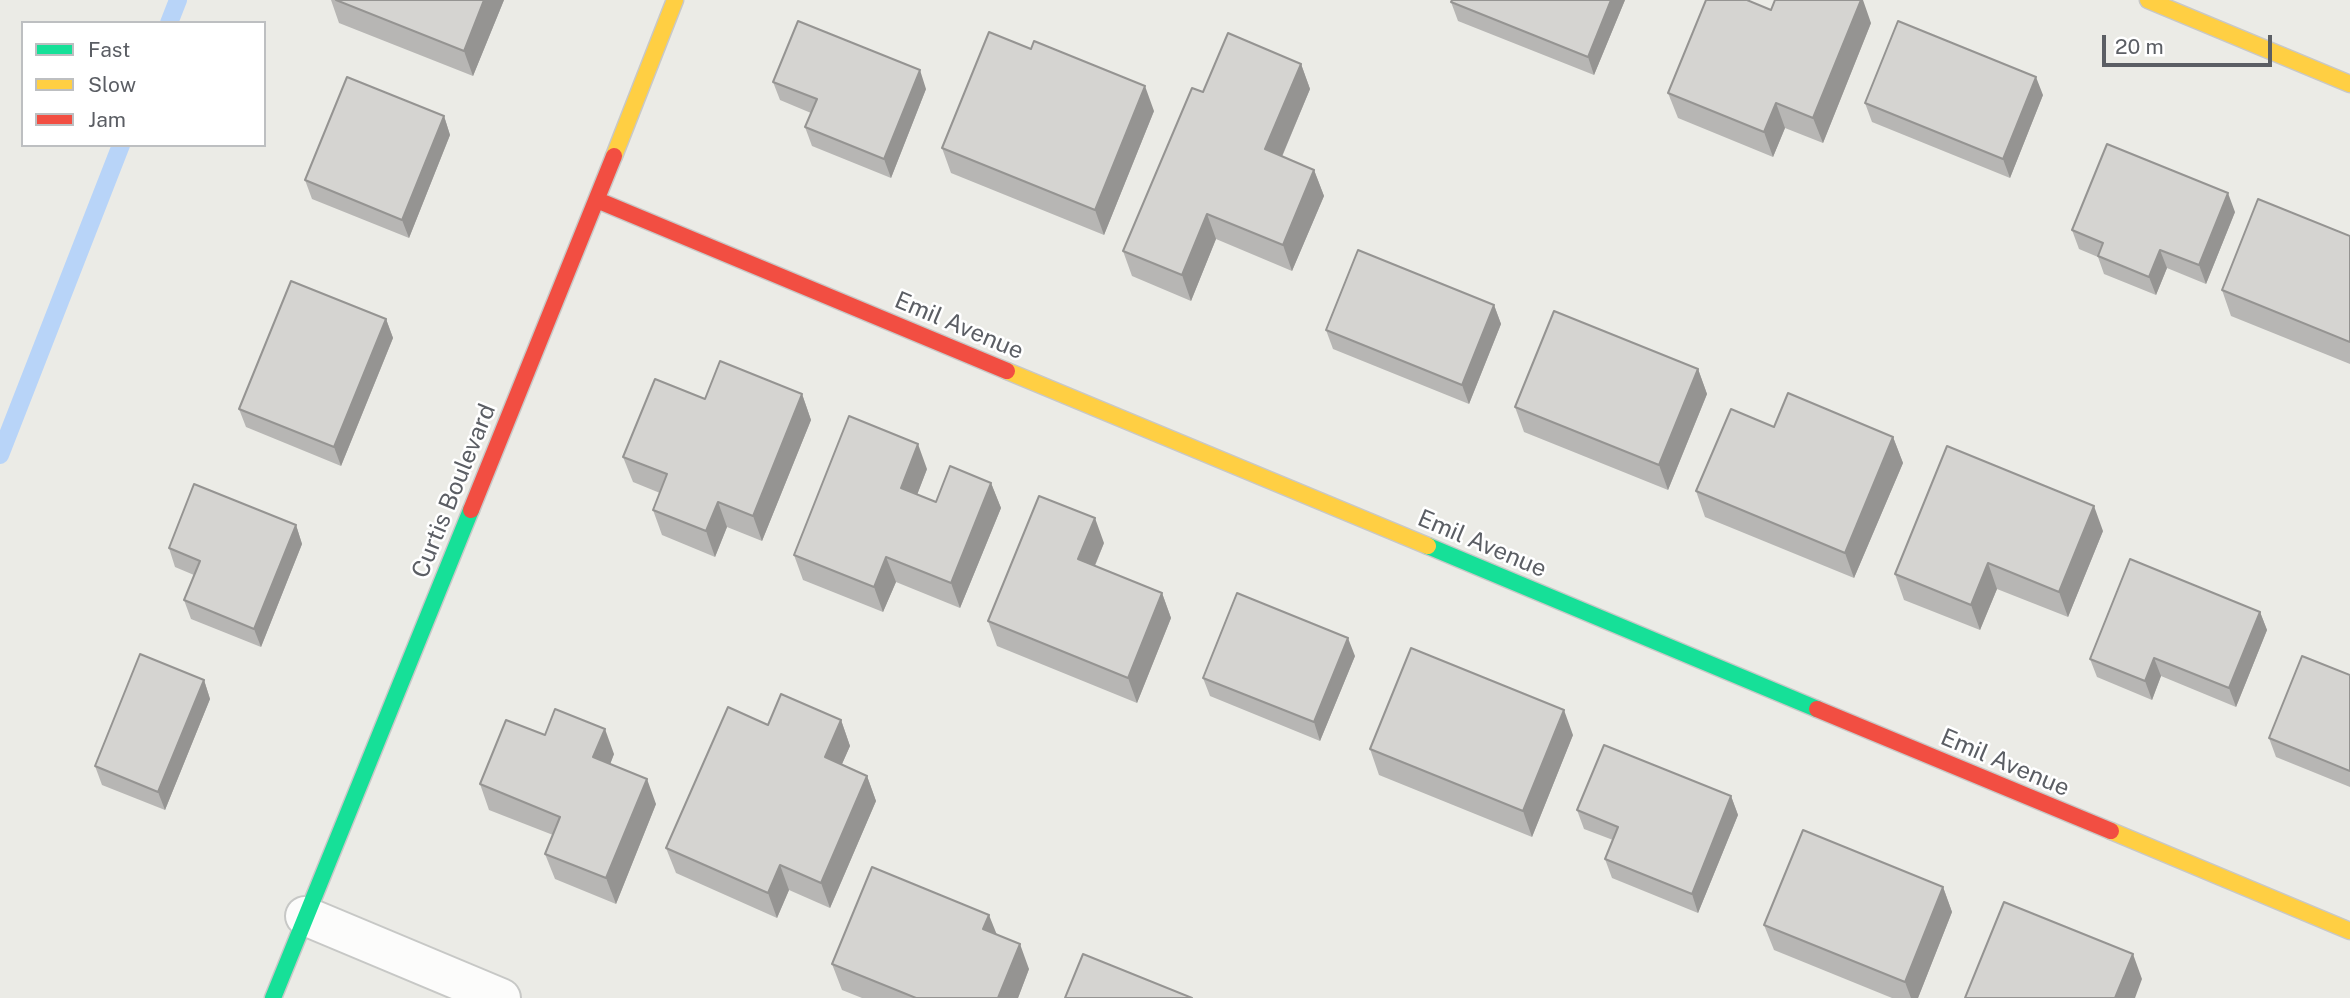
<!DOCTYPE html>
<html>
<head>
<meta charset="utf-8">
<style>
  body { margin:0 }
  #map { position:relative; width:2350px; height:998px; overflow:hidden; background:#ebebe6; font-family:"Public Sans",sans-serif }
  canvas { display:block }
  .legend { position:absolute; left:21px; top:21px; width:245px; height:126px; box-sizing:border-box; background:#fff; border:2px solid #bdbfc1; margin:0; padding:9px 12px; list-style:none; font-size:21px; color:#5b5e64 }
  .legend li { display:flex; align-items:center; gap:14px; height:35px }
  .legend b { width:35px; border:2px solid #bdbfc1 }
  .scale { position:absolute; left:2102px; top:35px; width:170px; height:32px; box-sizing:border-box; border:4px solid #5b5e64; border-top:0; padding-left:9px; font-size:21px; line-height:24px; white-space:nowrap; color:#5b5e64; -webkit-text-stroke:5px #fff; paint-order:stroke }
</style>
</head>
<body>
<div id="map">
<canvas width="2350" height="998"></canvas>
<ul class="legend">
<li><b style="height:9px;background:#16e098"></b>Fast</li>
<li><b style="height:9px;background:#ffcf43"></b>Slow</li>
<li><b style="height:9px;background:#f24e42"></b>Jam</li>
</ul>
<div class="scale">20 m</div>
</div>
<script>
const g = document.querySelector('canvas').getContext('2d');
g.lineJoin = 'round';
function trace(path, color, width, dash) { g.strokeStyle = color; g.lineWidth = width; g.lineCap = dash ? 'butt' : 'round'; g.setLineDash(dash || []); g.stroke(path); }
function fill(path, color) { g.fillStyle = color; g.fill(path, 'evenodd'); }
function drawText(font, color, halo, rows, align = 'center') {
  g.font = font + ' "Public Sans",sans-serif'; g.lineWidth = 5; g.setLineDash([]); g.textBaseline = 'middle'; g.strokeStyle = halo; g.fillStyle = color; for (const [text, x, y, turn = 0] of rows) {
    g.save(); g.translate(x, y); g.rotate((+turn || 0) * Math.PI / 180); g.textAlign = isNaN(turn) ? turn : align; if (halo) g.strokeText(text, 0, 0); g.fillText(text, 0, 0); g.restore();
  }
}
trace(new Path2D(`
  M169,23L178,0
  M0,455L121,145`), '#b8d4f8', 18);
const street = new Path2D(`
  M305,916L501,998`);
const fast = new Path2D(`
  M1428,546L1817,709
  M273,998L471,510`);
const slow = new Path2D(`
  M2148,0L2350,84
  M614,156L675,0
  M1007,371L1428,546
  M2111,831L2350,931`);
const jam = new Path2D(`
  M597,200L1007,371
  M471,510L614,156
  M1817,709L2111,831`);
trace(street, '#c7c8c6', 42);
trace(fast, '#c8c8c7', 19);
trace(slow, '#c8c8c7', 19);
trace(jam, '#c8c8c7', 19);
trace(street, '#fcfcfb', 38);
trace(fast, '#16e098', 16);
trace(slow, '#ffcf43', 16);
trace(jam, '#f24e42', 16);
fill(new Path2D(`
  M331,0H504L473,76L339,23Z
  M1452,0H1625L1594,75L1458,21L1451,2Z
  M1871,23L1823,143L1785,128L1773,157L1678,118L1668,93Z
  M1301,64L1310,89L1282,157L1314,170L1324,196L1292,271L1216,239L1191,301L1132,276L1123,251L1203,92Z
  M773,82L926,89L891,178L812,146L805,127L811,113L780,100Z
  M2043,95L2010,178L1872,122L1865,103Z
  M1154,111L1104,235L951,173L942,148Z
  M444,116L450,135L409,238L312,199L305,180Z
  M2235,212L2206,284L2167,268L2156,295L2104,274L2098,257L2079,249L2072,230Z
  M2350,236V364L2231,316L2222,290Z
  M1494,305L1501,324L1469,404L1333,349L1326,330Z
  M386,319L393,338L341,466L246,427L239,409Z
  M1698,369L1707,394L1668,490L1524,432L1515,407Z
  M802,394L811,420L762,541L727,527L715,557L662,535L653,510L660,493L633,482L623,457Z
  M1774,427L1893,437L1903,463L1854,578L1705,517L1696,491Z
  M927,469L917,495L936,502L991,483L1001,508L960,608L896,582L883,612L803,580L794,555Z
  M296,525L302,544L261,647L191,619L184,600L194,575L175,567L169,548Z
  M2103,531L2068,617L1997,589L1980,630L1904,600L1895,574Z
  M1104,543L1095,566L1162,593L1171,618L1137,703L997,646L988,621Z
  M2260,612L2267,630L2236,707L2161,676L2152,700L2097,677L2090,659Z
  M1355,656L1320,741L1210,696L1203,678Z
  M2350,675V787L2276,757L2269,738Z
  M204,680L210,699L165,810L102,785L95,766Z
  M841,720L850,746L842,764L867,776L876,801L830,908L789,890L777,918L676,873L666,848L768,725Z
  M545,735L614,754L610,764L656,804L616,904L555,879L545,854L553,835L489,810L480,784Z
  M1573,735L1532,837L1379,775L1370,749Z
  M1731,796L1738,815L1698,913L1612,878L1605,859L1613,840L1584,829L1577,810Z
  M1943,887L1952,912L1918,998H1892L1774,950L1764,925Z
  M997,935L1029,969L1018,998H862L842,990L832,964Z`), '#b7b6b4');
fill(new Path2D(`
  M484,0H504L473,76L464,51Z
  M1611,0H1625L1594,75L1588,57Z
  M1861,0H1863L1871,23L1823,143L1813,118Z
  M1301,64L1310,89L1274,175L1265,149Z
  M920,70L926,89L891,178L884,159Z
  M2036,77L2043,95L2010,178L2003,159Z
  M1145,86L1154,111L1104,235L1095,210Z
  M1776,103L1785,128L1773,157L1764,132Z
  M444,116L450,135L409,238L402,220Z
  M1314,170L1324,196L1292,271L1283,245Z
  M2228,193L2235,212L2206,284L2199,265Z
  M1207,214L1216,239L1191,301L1182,275Z
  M2160,250L2167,268L2156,295L2149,277Z
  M1494,305L1501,324L1469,404L1462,385Z
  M386,319L393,338L341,466L334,447Z
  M1698,369L1707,394L1668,490L1659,465Z
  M802,394L811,420L762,541L753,516Z
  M1893,437L1903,463L1854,578L1845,553Z
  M918,444L927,469L910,513L901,488Z
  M991,483L1001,508L960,608L951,583Z
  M718,502L727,527L715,557L706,531Z
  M2094,506L2103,531L2068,617L2059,592Z
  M1095,518L1104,543L1087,584L1078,559Z
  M296,525L302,544L261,647L254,629Z
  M886,557L896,582L883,612L874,587Z
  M1988,563L1997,589L1980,630L1971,605Z
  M1162,593L1171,618L1137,703L1128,678Z
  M2260,612L2267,630L2236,707L2229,688Z
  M1348,638L1355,656L1320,741L1314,722Z
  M2154,658L2161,676L2152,700L2145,681Z
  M204,680L210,699L165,810L158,792Z
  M1564,710L1573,735L1532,837L1523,811Z
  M841,720L850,746L834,782L825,757Z
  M605,729L614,754L603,783L593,757Z
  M867,776L876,801L830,908L821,883Z
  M647,779L656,804L616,904L606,878Z
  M1731,796L1738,815L1698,913L1692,894Z
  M780,865L789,890L777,918L768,893Z
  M1943,887L1952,912L1918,998H1911L1905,982Z
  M989,915L999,940L983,929Z
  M1020,944L1029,969L1018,998H998Z
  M2133,954L2142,979L2135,998H2115Z`), '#959492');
const building = new Path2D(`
  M336,0H484L464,51Z
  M1452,0H1611L1588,57L1451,2Z
  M1706,0H1747L1771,10L1775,0H1861L1813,118L1776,103L1764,132L1668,93Z
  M798,21L920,70L884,159L805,127L817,99L773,82Z
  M1898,21L2036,77L2003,159L1865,103Z
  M989,32L1031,49L1034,41L1145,86L1095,210L942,148Z
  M1228,33L1301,64L1265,149L1314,170L1283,245L1207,214L1182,275L1123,251L1192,88L1203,92Z
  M347,77L444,116L402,220L305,180Z
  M2107,144L2228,193L2199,265L2160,250L2149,277L2098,256L2103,243L2072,230Z
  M2258,199L2350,236V342L2222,290Z
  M1358,250L1494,305L1462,385L1326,330Z
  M291,281L386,319L334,447L239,409Z
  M1554,311L1698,369L1659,465L1515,407Z
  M720,361L802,394L753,516L718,502L706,531L653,510L667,474L623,457L655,379L705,399Z
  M1788,393L1893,437L1845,553L1696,491L1731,409L1774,427Z
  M849,416L918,444L901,488L936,502L950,466L991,483L951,583L886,557L874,587L794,555Z
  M1947,446L2094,506L2059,592L1988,563L1971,605L1895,574Z
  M194,484L296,525L254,629L184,600L200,561L169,548Z
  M1039,496L1095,518L1078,559L1162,593L1128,678L988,621Z
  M2130,559L2260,612L2229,688L2154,658L2145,681L2090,659Z
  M1237,593L1348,638L1314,722L1203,678Z
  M1411,648L1564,710L1523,811L1370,749Z
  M140,654L204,680L158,792L95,766Z
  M2302,656L2350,675V771L2269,738Z
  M781,694L841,720L825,757L867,776L821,883L780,865L768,893L666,848L728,707L768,725Z
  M555,709L605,729L593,757L647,779L606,878L545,854L560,817L480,784L506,720L545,735Z
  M1604,745L1731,796L1692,894L1605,859L1618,827L1577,810Z
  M1803,830L1943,887L1905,982L1764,925Z
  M872,867L989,915L983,929L1020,944L998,998H916L832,964Z
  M2004,902L2133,954L2115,998H1965Z
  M1083,954L1192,998H1065Z`);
fill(building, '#d5d4d1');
trace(building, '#959492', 2);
drawText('24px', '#5b5e64', '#fff', [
  ["Emil Avenue",959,326,23],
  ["Curtis Boulevard",454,491,-68],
  ["Emil Avenue",1482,544,23],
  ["Emil Avenue",2005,763,23]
]);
</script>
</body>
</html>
